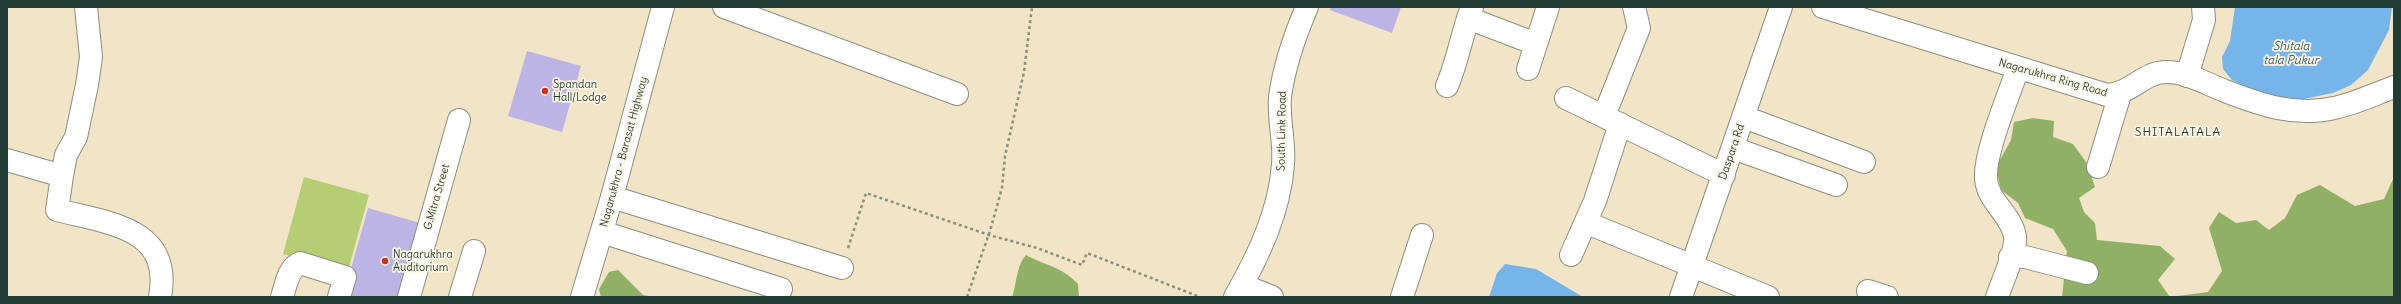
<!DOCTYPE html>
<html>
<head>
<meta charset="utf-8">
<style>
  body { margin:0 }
  #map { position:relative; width:2401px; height:304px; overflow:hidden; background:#f2e4c7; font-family:Delius,sans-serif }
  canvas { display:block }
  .frame { position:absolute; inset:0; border:8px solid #1f3d34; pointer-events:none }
</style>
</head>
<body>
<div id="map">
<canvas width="2401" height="304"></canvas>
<div class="frame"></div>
</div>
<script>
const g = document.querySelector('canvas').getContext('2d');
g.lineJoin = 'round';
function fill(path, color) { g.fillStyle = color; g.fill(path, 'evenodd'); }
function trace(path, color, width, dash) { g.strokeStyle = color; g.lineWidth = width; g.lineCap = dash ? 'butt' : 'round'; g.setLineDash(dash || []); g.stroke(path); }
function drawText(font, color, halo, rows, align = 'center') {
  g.font = font + ' Delius,sans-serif'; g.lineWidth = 3.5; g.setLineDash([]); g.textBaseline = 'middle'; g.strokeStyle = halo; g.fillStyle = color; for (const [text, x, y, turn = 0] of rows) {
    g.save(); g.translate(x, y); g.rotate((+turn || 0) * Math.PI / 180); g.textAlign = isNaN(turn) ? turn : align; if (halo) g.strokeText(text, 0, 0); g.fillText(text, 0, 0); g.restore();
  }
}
fill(new Path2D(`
  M304,177L369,195L348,271L283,254Z`), '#b6ce73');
fill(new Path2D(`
  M2033,118L2054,121L2053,137L2073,144L2086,162L2095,187L2079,198L2084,212L2095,223L2097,240L2160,246L2175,259L2158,280L2170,297L2208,292L2222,271L2209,228L2219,212L2236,223L2256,220L2269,230L2285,218L2297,195L2320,185L2355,206L2384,199L2394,177V297H2062L2067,251L2053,229L2025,218L2018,203L2001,190L1996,167L2011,140L2014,122Z
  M1026,255C1046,266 1061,266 1078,284L1079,297H1012C1017,284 1016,266 1026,255Z
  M618,270L643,295L654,297H601L599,289L609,272Z`), '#90b165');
fill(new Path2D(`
  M2235,7H2392L2389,30L2368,70L2351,85L2333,93L2289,102L2256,92L2232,80L2223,69L2222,57L2230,41Z
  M1505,264L1536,269L1583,297H1489L1497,273Z`), '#76b5ea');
fill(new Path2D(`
  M1331,7H1401L1392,33L1330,10Z
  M527,51L581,66L562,132L508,116Z
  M368,208L427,225L406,297H343Z`), '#bdb4e6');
const minor = new Path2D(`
  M724,7L957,94
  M1468,18L1536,44
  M1528,69L1548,7
  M2187,76L2204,20L2203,7
  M1447,86C1458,60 1462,33 1472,7
  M1566,98L1724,175
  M1604,116L1639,28L1634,7
  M1744,117L1864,162
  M1733,148L1836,185
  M7,160L62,176L57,210C107,223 173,227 160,297
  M2098,167L2120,94
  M62,176L66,155L76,137L87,85L91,57L86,7
  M612,197L842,268
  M1587,223L1768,297
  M602,232L781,289
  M1571,255L1595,201L1620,124
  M2010,257H2025L2087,273
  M1242,285L1272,297
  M1868,291L1887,297
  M282,297C286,285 288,268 300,263L345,277L339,297
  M409,297L459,120
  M460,297L474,251
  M1235,297C1258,257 1280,211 1283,164C1285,142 1278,119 1280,97C1284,67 1295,35 1307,7
  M1402,297L1422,235
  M1681,297L1781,7
  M1997,297C2002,282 2017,250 2015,236C2011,214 1988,202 1986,179C1984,153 2009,95 2018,68`);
const major = new Path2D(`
  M1823,7L2107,95C2133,93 2142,73 2165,72C2185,71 2207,84 2225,91C2261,105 2296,117 2334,108C2354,104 2375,94 2394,87
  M582,297L612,197L663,7`);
trace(minor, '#88907e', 24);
trace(major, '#88907e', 24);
trace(new Path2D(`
  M848,248L866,193L989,235L1037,248L1082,265L1087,253L1200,297
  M967,297L990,231L1002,188L1005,156L1024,72L1032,7`), '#88907e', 2.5, [3, 3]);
trace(minor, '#fff', 22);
trace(major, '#fff', 22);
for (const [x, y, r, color] of [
  [545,91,4,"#c8321e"],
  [385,261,4,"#c8321e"]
]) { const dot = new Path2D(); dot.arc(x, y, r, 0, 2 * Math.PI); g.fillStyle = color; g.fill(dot); trace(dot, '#fcf5e5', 1.5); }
drawText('11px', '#1f3d34', '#fcf5e5', [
  ["Nagarukhra Ring Road",2053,78,16],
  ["South Link Road",1282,131,-89],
  ["Nagarukhra - Barasat Highway",624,152,-75],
  ["Daspara Rd",1732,152,-71],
  ["G.Mitra Street",437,197,-74]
]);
drawText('11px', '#1f3d34', '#fcf5e5', [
  ["Spandan",553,85],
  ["Hall/Lodge",553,98],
  ["Nagarukhra",393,255],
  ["Auditorium",393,268]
], 'left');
drawText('italic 12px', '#355b62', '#fcf5e5', [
  ["Shitala",2291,47],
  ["tala Pukur",2291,61]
]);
g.letterSpacing = '1px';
drawText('12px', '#1f3d34', '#fcf5e5', [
  ["SHITALATALA",2178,133]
]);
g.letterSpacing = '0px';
</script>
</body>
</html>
